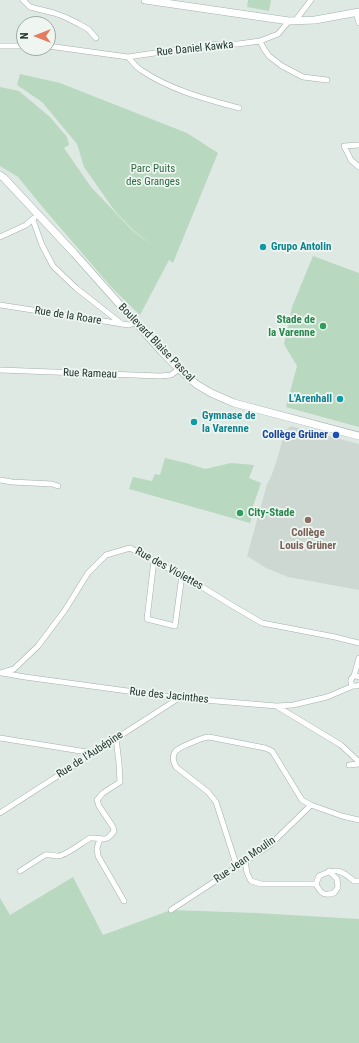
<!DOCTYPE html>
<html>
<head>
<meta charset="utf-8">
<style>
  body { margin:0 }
  #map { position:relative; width:359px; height:1043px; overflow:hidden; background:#dfe9e4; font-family:"Roboto Condensed",sans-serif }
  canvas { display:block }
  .north { position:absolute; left:16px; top:16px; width:40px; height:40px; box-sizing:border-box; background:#eff6f2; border:1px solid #9daaa4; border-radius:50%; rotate:270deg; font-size:11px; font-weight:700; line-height:16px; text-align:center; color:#213730 }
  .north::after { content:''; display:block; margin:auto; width:14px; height:18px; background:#e57c60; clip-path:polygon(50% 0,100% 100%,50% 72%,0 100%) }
</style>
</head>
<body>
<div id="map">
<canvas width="359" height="1043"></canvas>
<div class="north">N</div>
</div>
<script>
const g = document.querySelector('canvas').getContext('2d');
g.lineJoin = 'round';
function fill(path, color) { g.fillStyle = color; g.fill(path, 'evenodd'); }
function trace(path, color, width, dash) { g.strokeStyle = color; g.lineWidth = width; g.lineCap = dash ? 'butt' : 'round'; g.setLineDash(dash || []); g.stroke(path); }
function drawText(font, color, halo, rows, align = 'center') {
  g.font = font + ' "Roboto Condensed",sans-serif'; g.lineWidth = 3.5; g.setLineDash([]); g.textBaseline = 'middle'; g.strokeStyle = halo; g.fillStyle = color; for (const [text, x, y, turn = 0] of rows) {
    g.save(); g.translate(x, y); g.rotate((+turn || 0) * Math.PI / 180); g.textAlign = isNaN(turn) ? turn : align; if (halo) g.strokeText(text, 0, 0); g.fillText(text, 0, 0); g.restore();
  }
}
fill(new Path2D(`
  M291,426L359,444V590L288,577L266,568L247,556L267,484L270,479L275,466L285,431Z`), '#cdd8d3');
fill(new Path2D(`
  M248,0H271L269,11L247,7Z
  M20,74L60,83L187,133L218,153L173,263L169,260L140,315L113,289L45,210L18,177L0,166V87L19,91L50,117L67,137L69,145L64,148L91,187L132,230L154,247L132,229L114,210L84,167L77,144L42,102L17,85Z
  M313,256L359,273V427L286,407L297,366L284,344L292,307Z
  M165,458L186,463L205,469L231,463L254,465L249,478L261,483L252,509L254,510L250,523L129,489L133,477L152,481L155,474L160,475Z
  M73,877L103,935L171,910L256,913L359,919V1043H0V898L10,915Z`), '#b9d8c0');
const minor = new Path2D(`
  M23,0L30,7L54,13L65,17L79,24L88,29L96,38
  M356,12L359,23
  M289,21L278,34L260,41L264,49L269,56L282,66L303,77L327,80
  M295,21L311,0
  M0,46H24
  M48,46L128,57
  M239,108C206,99 170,90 141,70C136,67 132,61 128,57L188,48L218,44H238L260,41
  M359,145L344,146L351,160L359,167
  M33,220L42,245L53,266L76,288L122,324
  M0,237L26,225L34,218
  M0,305L129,325L135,323
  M0,370L160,376L171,375L179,369
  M0,480L12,482L52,484L58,486
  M154,560L147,619L175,626L182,575
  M0,673L14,669L38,646L65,610L88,573L106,555L130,548L194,582L228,603L262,623L335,637L359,643
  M2,673L25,677L179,698L277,706L293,705L327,697L353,686
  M354,676L359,658
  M359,677L357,676H354C350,679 350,683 353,686H357L359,685
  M278,707L341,745L359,762
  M0,738L93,753
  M349,765L359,764
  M0,813L179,698
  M100,839L97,848L98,856L124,901
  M245,861L247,873L251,881L261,884H316L319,876C336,868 340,869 354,881H359
  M237,867L216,802L208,792L176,767C168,752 178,748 191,743C197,740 202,738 209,737L265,748L272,751L302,800L311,805
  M20,871L45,855C50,854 53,856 58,856C65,856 83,842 90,838C102,837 105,844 114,831L113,827L99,806L97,800L103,793L120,782L119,763L116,738
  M316,884C321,894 324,896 334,893L338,887L337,879L329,871
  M171,910L270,845L311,805L342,816L359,820`);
const secondary = new Path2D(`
  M145,0L289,21L315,20L359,12
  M0,175L4,178L74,253L162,352L179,369L196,384L211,393L234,403L359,436`);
trace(minor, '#a2b0aa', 6);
trace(secondary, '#9fb3ab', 8);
trace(minor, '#fff', 5);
trace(secondary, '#fff', 7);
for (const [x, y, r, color] of [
  [263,247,4,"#0f9aa8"],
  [323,326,4,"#2e9e5b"],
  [340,399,4,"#0f9aa8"],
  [194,422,4,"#0f9aa8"],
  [336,435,4,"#1a4fb4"],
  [240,513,4,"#2e9e5b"],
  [308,520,4,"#8d6e63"]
]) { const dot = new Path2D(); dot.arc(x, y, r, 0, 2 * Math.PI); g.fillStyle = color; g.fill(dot); trace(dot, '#eff6f2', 1.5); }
drawText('11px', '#213730', '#eff6f2', [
  ["Rue Daniel Kawka",195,49,-6],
  ["Rue de la Roare",68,316,9],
  ["Boulevard Blaise Pascal",156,343,46],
  ["Rue Rameau",90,374,2],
  ["Rue des Violettes",169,569,29],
  ["Rue des Jacinthes",169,696,6],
  ["Rue de l'Aubépine",90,755,-33],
  ["Rue Jean Moulin",245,860,-35]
]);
drawText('11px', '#2f6a44', '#eff6f2', [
  ["Parc Puits",153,169],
  ["des Granges",153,182]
]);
drawText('bold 11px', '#0d838f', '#eff6f2', [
  ["Grupo Antolin",271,247],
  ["L'Arenhall",332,399,"right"],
  ["Gymnase de",202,416],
  ["la Varenne",202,429]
], 'left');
drawText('bold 11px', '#27864d', '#eff6f2', [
  ["Stade de",315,320],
  ["la Varenne",315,333],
  ["City-Stade",248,513,"left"]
], 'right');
drawText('bold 11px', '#164399', '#eff6f2', [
  ["Collège Grüner",328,435]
], 'right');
drawText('bold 11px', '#785e54', '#eff6f2', [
  ["Collège",308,533],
  ["Louis Grüner",308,546]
]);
</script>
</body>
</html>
